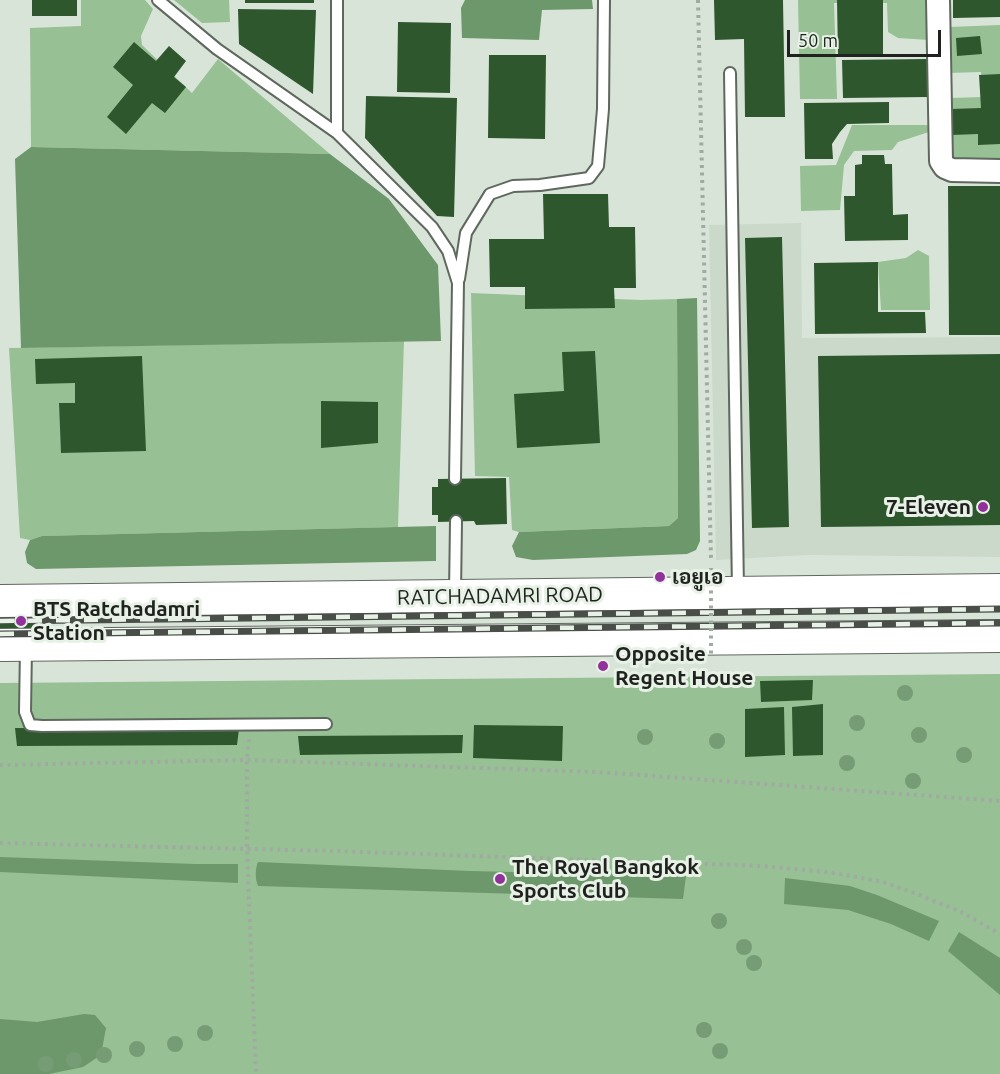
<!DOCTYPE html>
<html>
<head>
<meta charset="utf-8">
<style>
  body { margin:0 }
  #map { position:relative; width:1000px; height:1074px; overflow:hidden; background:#d9e4d9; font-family:Ubuntu,sans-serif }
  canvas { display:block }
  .scale { position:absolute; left:787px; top:30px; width:154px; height:27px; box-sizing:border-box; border:3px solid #1f221e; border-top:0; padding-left:8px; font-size:18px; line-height:21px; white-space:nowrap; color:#1f221e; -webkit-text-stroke:4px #e7f1e6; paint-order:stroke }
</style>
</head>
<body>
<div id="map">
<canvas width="1000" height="1074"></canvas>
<div class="scale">50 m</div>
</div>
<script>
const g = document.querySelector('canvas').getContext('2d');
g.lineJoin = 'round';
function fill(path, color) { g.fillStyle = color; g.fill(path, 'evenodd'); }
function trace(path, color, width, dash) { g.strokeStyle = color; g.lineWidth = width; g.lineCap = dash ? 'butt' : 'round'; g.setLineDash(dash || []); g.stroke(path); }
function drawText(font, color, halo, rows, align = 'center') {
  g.font = font + ' Ubuntu,Sarabun,sans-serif'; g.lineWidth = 6; g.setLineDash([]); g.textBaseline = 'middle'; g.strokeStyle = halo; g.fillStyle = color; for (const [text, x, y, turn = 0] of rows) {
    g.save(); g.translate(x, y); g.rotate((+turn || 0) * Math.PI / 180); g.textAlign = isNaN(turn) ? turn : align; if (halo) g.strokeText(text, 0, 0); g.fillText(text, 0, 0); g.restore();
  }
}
fill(new Path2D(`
  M801,223L802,338L1000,337V557L808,555L716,560L709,225Z`), '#cad9c9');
fill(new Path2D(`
  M81,0H145L153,9L141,36L142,45L192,93L218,59L330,154L31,147L30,28L81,26Z
  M174,0H229L230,22L202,23Z
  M798,0H929V40L898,38L888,32L887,3H834L837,99H800Z
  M1000,25V164L950,159L949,98L982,97L981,72L949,73V27Z
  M852,125H928L929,132L898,142L892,150L854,151L844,165L840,210L801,211L800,166L836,165Z
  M918,250L929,256L930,310H881L878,262L906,258Z
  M471,293L641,300L677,299L678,518L669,526L519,532L512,530L509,477L475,476Z
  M404,341L398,527L42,536L30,540L20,538L9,348Z
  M1000,674V1074H0V683Z`), '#97c095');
fill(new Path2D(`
  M465,0H592L593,9L542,10L539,40L462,38L461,8Z
  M31,147L330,154L389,199L438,265L441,341L21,348L15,159Z
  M697,298L700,541L696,550L687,554L533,560L516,557L512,546L519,532L669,526L678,518L677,299Z
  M436,526V561L36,569L27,563L25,552L30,540L42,536Z
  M0,857L195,864H238V883L0,872Z
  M258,862L470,871L686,876L683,899L258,886C255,879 255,869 258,862Z
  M785,878L850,886L877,895L939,921L929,941L891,924L848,910L784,904Z
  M959,932L1000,958V995L948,951Z
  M84,1014L95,1015L106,1028L101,1055L83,1067L49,1074H0V1019L37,1022Z`), '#6d986b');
fill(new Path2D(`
  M32,0H77V16H32Z
  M245,0H314V3H245Z
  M714,0H783L785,117H745L744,39L715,40Z
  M837,0H883V56H838Z
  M953,0H1000V17L953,18Z
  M238,9L316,10L313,94L239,44Z
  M398,22L451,23L450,93L397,92Z
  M980,36L982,54L957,56L956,38Z
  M134,42L156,61L169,46L186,61L174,77L186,87L165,113L152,103L126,134L107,117L133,85L113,67Z
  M489,55H546L545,139L488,138Z
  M928,59V97L843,98L842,60Z
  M1000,74V144L978,145V134L952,135L951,109L981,108L979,75Z
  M366,96L457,98L454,217L437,216L365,138Z
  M889,102V123L847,124L840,132L832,144L833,159H805L804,103Z
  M862,155H884L885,164H892L893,215L908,214V240L845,241L844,196H855V165L862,164Z
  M948,186H1000V335H949Z
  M543,194H608L609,227H635L636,288H614L615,308L525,309V287H490L489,239H544Z
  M782,237L789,527L752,528L745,238Z
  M878,262V312H925L926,333L815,334L814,263Z
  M595,351L600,443L517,448L514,394L564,391L562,352Z
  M1000,354V525L821,527L818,356Z
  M142,356L146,451L61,453L59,403H75V383L36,384L35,359Z
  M321,401L378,402V443L321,448Z
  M506,478L507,524L476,525L474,521L438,522V515H432V487H438V479Z
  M42,585L43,657H0V586Z
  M813,680L812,700L761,702L760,681Z
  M823,704V755L793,756L792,707Z
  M784,707L785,755L745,757V709Z
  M474,725L563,726L562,761L473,758Z
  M15,728L239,729L237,745L17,746Z
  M463,735L462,753L300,755L298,736Z`), '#2e572d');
const lane = new Path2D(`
  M158,0L217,49L337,133L432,227L448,251L458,283L455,479
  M730,73L738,590
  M337,133V0
  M459,279L466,233L490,194L513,186L540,185L589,178L598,166L603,109L604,0
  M455,593L456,521
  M26,647L25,712L30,725L42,726L326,724`);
const street = new Path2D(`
  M938,0L941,161L945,167L952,170L1000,171`);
const secondary = new Path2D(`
  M0,601L1000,590
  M0,645L1000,636`);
trace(lane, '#5f685e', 14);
trace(street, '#5f685e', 26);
trace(secondary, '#5f685e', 34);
trace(new Path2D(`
  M698,0L711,560
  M249,739L247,760V849L256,1074
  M0,765L247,760L598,772L1000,801
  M0,843L334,851L763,866L835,873L883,882L917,894L961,912L1000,934`), '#a1aaa1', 4, [3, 4.5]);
trace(lane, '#fff', 10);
trace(street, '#fff', 22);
trace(secondary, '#fff', 32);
const rail = new Path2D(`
  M0,621L1000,609
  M0,634L1000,623`);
trace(rail, '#494e48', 7);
trace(rail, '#e7f1e6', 4.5, [14]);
trace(new Path2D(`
  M711,568V656`), '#a1aaa1', 4, [3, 4.5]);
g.fillStyle = '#769c76';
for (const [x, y] of [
  [905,693],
  [857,723],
  [919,735],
  [645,737],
  [717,741],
  [964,755],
  [847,763],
  [913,781],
  [719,921],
  [744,947],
  [754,963],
  [704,1030],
  [205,1033],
  [175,1044],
  [137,1049],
  [720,1051],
  [104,1055],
  [74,1060],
  [46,1064]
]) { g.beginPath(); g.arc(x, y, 8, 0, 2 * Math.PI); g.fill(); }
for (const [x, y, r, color] of [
  [983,507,6,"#91329b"],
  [660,577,6,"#91329b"],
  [21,621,6,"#91329b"],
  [603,666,6,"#91329b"],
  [500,879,6,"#91329b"]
]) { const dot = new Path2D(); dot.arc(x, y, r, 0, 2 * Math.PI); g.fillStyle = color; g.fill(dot); trace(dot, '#e7f1e6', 2); }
drawText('bold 21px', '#1f221e', '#e7f1e6', [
  ["7-Eleven",971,507,"right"],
  ["เอยูเอ",672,577],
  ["BTS Ratchadamri",33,609],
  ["Station",33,633],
  ["Opposite",615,654],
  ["Regent House",615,678],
  ["The Royal Bangkok",512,867],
  ["Sports Club",512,891]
], 'left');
drawText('21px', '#1f221e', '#e7f1e6', [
  ["RATCHADAMRI ROAD",500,596,-1]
]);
</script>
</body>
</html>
